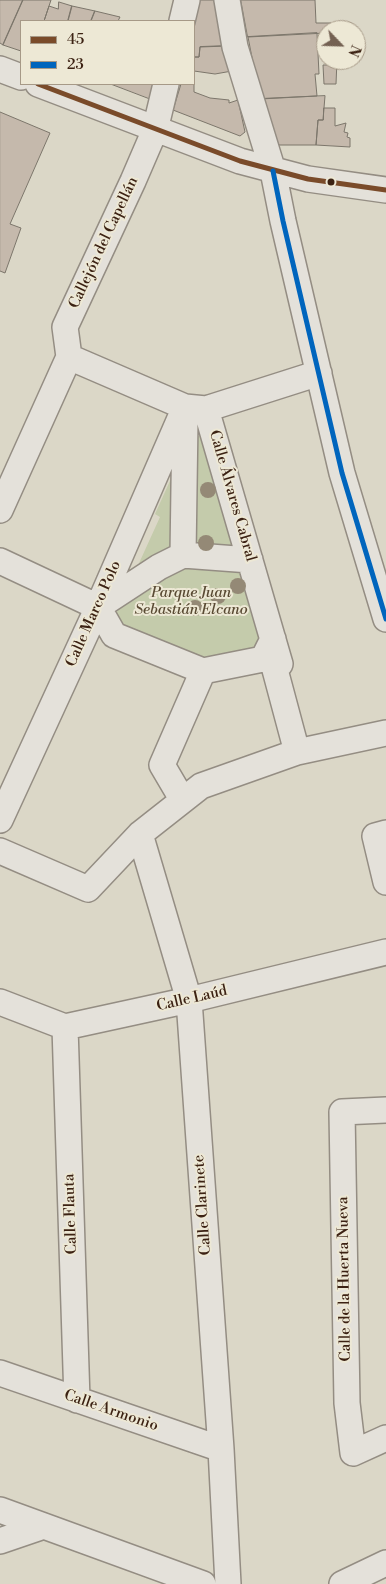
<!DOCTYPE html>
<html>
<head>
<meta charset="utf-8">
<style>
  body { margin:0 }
  #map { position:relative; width:386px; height:1584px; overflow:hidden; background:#dbd7c7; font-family:"Libre Bodoni",serif }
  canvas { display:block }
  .legend { position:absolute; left:20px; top:20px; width:175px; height:65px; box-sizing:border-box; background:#ede8d5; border:1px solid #a69987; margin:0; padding:6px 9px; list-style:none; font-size:15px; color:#3c2213 }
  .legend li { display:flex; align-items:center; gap:10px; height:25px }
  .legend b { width:25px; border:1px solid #a69987 }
  .north { position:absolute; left:316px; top:20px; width:50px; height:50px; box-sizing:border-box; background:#ede8d5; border:1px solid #a69987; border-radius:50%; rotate:114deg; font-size:14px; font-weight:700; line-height:20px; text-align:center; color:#3c2213 }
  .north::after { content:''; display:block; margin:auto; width:18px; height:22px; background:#746152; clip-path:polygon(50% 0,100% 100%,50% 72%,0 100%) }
</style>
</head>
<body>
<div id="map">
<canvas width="386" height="1584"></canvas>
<ul class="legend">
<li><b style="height:6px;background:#7a4b2a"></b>45</li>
<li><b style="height:6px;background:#0065bd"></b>23</li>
</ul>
<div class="north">N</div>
</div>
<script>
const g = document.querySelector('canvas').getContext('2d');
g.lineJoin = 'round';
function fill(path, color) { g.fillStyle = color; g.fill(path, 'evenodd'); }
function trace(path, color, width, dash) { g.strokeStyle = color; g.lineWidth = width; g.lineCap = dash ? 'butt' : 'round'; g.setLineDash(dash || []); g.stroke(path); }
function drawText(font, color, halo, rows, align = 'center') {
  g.font = font + ' "Libre Bodoni",serif'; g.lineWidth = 4; g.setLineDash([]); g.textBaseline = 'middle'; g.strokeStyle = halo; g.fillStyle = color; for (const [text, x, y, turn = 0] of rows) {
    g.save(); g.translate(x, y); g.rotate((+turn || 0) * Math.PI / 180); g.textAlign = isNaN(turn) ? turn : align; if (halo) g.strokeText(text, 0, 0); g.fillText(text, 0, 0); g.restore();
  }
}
fill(new Path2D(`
  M207,433L276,661L208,677L105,638L160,517L155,514L189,439Z`), '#c4cbab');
const building = new Path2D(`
  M0,0H23L3,45L0,43Z
  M23,0H51L44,21H21V51L3,45Z
  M198,0H216L227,46L200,47L199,57H194V22Z
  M241,0H315L316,23H331L332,30H326V33L248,37Z
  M59,2L72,6L68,21H44L49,6L58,9Z
  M72,6L95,11L91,21H68Z
  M95,11L120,17L118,21H91Z
  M317,33L319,74H315L317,96L260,99L248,37Z
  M227,46L232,71L215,74L194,71V57H199L200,47Z
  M330,60H337L336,84H324L323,65H331Z
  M194,71V92L210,98L229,100V103L238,100L245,132L240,136L173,110L181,84H194Z
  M111,84H156L151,99Z
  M325,96L323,120H318L316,145H269L260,99Z
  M324,108H335V126L346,123L344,132L348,133L347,137L350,138V147L316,145L318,120H323Z
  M0,112L50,133L10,224L21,228L5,273L0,271Z`);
fill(building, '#c5b9ac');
trace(building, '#7c766b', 1);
const minor = new Path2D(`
  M227,0L235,47L273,171L283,221L342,473L386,619
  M182,21L187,0
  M0,69L21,77
  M38,84L240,161L308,179L386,190
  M69,357L65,327L133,181L155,130L166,84
  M69,357L185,407L206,409L319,373
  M206,409L280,664L274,666L297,752
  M185,420L183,555L250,560
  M0,510L69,357
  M0,561L98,607L114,635L203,671L263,659L273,639
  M98,607L159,567L183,555
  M182,799L162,765L203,671
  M0,820L98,607L185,407
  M386,833L375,836L386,882
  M140,834L189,1000L221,1449L228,1584
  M0,851L88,889L140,834L201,786L297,752L386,733
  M0,1002L65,1027L189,1000L386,952
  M65,1027L77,1400
  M386,1110L342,1112L347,1403L353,1453L386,1438
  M0,1373L221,1449
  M0,1510L203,1584
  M0,1541L44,1526
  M342,1584L386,1563`);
trace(minor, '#948d83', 28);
trace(minor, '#e4e1da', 25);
trace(new Path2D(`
  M38,84L240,161L308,179L386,190`), '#7a4b2a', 5);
trace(new Path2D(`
  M273,171L283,221L342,473L386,619`), '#0065bd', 5);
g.fillStyle = '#948976';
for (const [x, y] of [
  [208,490],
  [206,543],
  [238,586],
  [218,596],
  [195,608]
]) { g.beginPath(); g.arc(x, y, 8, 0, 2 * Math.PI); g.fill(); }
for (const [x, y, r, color] of [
  [331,182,4.5,"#3c2213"]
]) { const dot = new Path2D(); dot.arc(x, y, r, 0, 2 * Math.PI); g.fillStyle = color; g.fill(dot); trace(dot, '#ede8d5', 2); }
drawText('15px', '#3c2213', '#ede8d5', [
  ["Callejón del Capellán",104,243,-65],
  ["Calle Álvares Cabral",232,496,74],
  ["Calle Marco Polo",94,614,-66],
  ["Calle Laúd",192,999,-13],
  ["Calle Clarinete",203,1205,-94],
  ["Calle Flauta",71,1214,-92],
  ["Calle de la Huerta Nueva",345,1279,-91],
  ["Calle Armonio",111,1411,19]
]);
drawText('italic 15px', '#594a33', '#ede8d5', [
  ["Parque Juan",191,593],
  ["Sebastián Elcano",191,610]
]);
</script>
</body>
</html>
